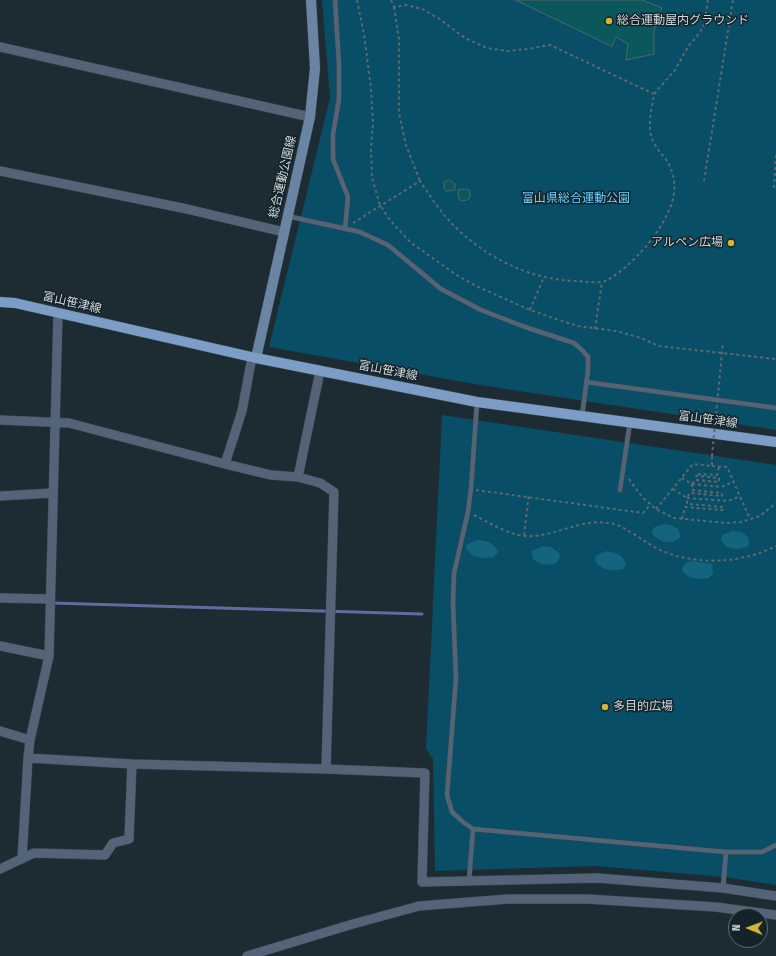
<!DOCTYPE html>
<html>
<head>
<meta charset="utf-8">
<style>
  body { margin:0 }
  #map { position:relative; width:776px; height:956px; overflow:hidden; background:#1d2c33; font-family:"Fira Sans Condensed",sans-serif }
  canvas { display:block }
  .north { position:absolute; left:728px; top:908px; width:40px; height:40px; box-sizing:border-box; background:#142229; border:1px solid #5e6a70; border-radius:50%; rotate:271deg; font-size:11px; font-weight:700; line-height:16px; text-align:center; color:#cdd6da }
  .north::after { content:''; display:block; margin:auto; width:14px; height:18px; background:#d3b635; clip-path:polygon(50% 0,100% 100%,50% 72%,0 100%) }
</style>
</head>
<body>
<div id="map">
<canvas width="776" height="956"></canvas>
<div class="north">N</div>
</div>
<script>
const g = document.querySelector('canvas').getContext('2d');
g.lineJoin = 'round';
function fill(path, color) { g.fillStyle = color; g.fill(path, 'evenodd'); }
function trace(path, color, width, dash) { g.strokeStyle = color; g.lineWidth = width; g.lineCap = dash ? 'butt' : 'round'; g.setLineDash(dash || []); g.stroke(path); }
function drawText(font, color, halo, rows, align = 'center') {
  g.font = font + ' "Fira Sans Condensed","Noto Sans JP",sans-serif'; g.lineWidth = 3; g.setLineDash([]); g.textBaseline = 'middle'; g.strokeStyle = halo; g.fillStyle = color; for (const [text, x, y, turn = 0] of rows) {
    g.save(); g.translate(x, y); g.rotate((+turn || 0) * Math.PI / 180); g.textAlign = isNaN(turn) ? turn : align; if (halo) g.strokeText(text, 0, 0); g.fillText(text, 0, 0); g.restore();
  }
}
fill(new Path2D(`
  M322,0H776V430L480,385L269,347L330,98Z
  M442,415L776,465V885L724,877L595,866L435,871L433,759L426,749Z`), '#084e66');
fill(new Path2D(`
  M663,524L671,525L678,529L681,536C672,547 659,542 652,533L653,528Z
  M732,531L741,532L748,537L749,543L747,547L738,549L726,547L721,540L722,535Z
  M478,540C488,541 494,543 498,552L494,557C482,559 474,559 466,549L467,544Z
  M543,546L551,547L559,553L560,558L556,563C547,566 539,565 532,558V551Z
  M607,551C616,553 622,554 626,564L623,569C610,571 603,571 595,561L596,556Z
  M693,561L712,564L713,573L709,578C697,580 689,579 682,570L683,565L688,562Z`), '#146480');
trace(new Path2D(`
  M52,603L422,614`), '#6669a0', 3);
const building = new Path2D(`
  M516,0H642L662,8L654,31V54L626,60L628,44L616,37L612,46Z
  M450,180L455,184V190L446,191L444,189V182Z
  M466,189L469,190L470,192V198L467,200L462,201L459,199L458,190Z`);
fill(building, '#0a575c');
trace(building, '#526668', 1);
const lane = new Path2D(`
  M335,0L339,63V99L333,134V159L348,197L345,229
  M287,216L360,232L388,245L441,289L481,310L525,327L574,343L582,350L588,357V371L582,416
  M586,382L776,408
  M477,402L471,489L468,512L454,573L453,603L456,678L447,795L452,812L463,822L473,829L726,852H762L776,845
  M620,490L630,422
  M469,881L473,829
  M723,888L726,852`);
const street = new Path2D(`
  M0,47L310,117
  M0,171L187,209L284,232
  M58,313L49,656L30,740L28,758L132,764L326,769L425,773L422,882L597,878L723,888L776,896
  M252,357L242,411L225,464L271,475L298,477
  M320,371L298,477L320,483L334,492L326,769
  M0,420L69,423L225,464
  M0,496L53,493
  M0,598L50,599
  M0,646L49,656
  M0,731L30,740
  M22,859L28,758
  M0,869L34,853L105,855L113,843L129,839L132,764
  M247,956L353,924L419,906L508,899H587L716,907L776,915`);
const secondary = new Path2D(`
  M256,358L310,117L315,68L311,0`);
const primary = new Path2D(`
  M0,302L15,303L256,358L477,402L776,442`);
trace(lane, '#39474e', 5.5);
trace(street, '#39474e', 10);
trace(secondary, '#39474e', 11);
trace(primary, '#39474e', 11);
trace(new Path2D(`
  M357,0L364,34L371,88L373,123L371,149L372,178L380,205L390,220L410,242L455,274L476,286L530,310L559,320L578,326L616,331L641,338L659,346L776,359
  M394,7L399,39V113L406,145L420,181
  M654,94L675,70L689,45L693,41L700,32L704,24L708,0
  M704,181L733,0
  M774,188L776,152
  M353,223L420,181C428,193 436,205 445,216C477,253 525,279 574,281C583,281 593,283 602,282C612,280 631,263 638,255C653,240 667,220 673,199C676,186 674,172 667,161C661,153 654,146 651,136C648,121 652,107 654,94L550,45L527,49L507,51L487,48L465,38L438,18L422,9L406,5L394,7L391,0
  M530,310L544,277
  M595,329L602,282
  M712,466L727,467L750,519
  M629,479L642,497L656,509L674,518L726,523L741,522L760,516L776,503
  M692,484L695,480L719,482V478L698,476H696V474L717,475L719,467
  M692,484L721,487L733,482
  M673,489L684,496L687,498L689,494L691,493L722,496V494L721,493L692,490V484L682,478
  M476,490L643,513L651,504
  M656,509L693,464L712,466V456
  M474,515C492,524 513,538 533,536C562,534 583,517 614,524C626,527 646,543 658,549C694,566 741,564 776,546
  M682,519L685,507L722,510L724,508L723,507L690,504H687V498L728,501L740,496
  M524,535L529,494`), '#5d696f', 2, [3, 3]);
trace(lane, '#536478', 4.5);
trace(street, '#536478', 9);
trace(secondary, '#6a84a4', 10);
trace(primary, '#7b9dc6', 10);
trace(new Path2D(`
  M712,456L723,342`), '#5d696f', 2, [3, 3]);
for (const [x, y, r, color] of [
  [609,21,4,"#d3b635"],
  [731,243,4,"#d3b635"],
  [605,707,4,"#d3b635"]
]) { const dot = new Path2D(); dot.arc(x, y, r, 0, 2 * Math.PI); g.fillStyle = color; g.fill(dot); trace(dot, '#142229', 1.5); }
drawText('12px', '#cdd6da', '#142229', [
  ["総合運動屋内グラウンド",617,21],
  ["アルペン広場",723,243,"right"],
  ["多目的広場",613,707]
], 'left');
drawText('12px', '#cdd6da', '#142229', [
  ["総合運動公園線",283,177,-77],
  ["富山笹津線",72,303,13],
  ["富山笹津線",388,371,11],
  ["富山笹津線",708,420,8]
]);
drawText('12px', '#67d0fc', '#142229', [
  ["富山県総合運動公園",576,199]
]);
</script>
</body>
</html>
